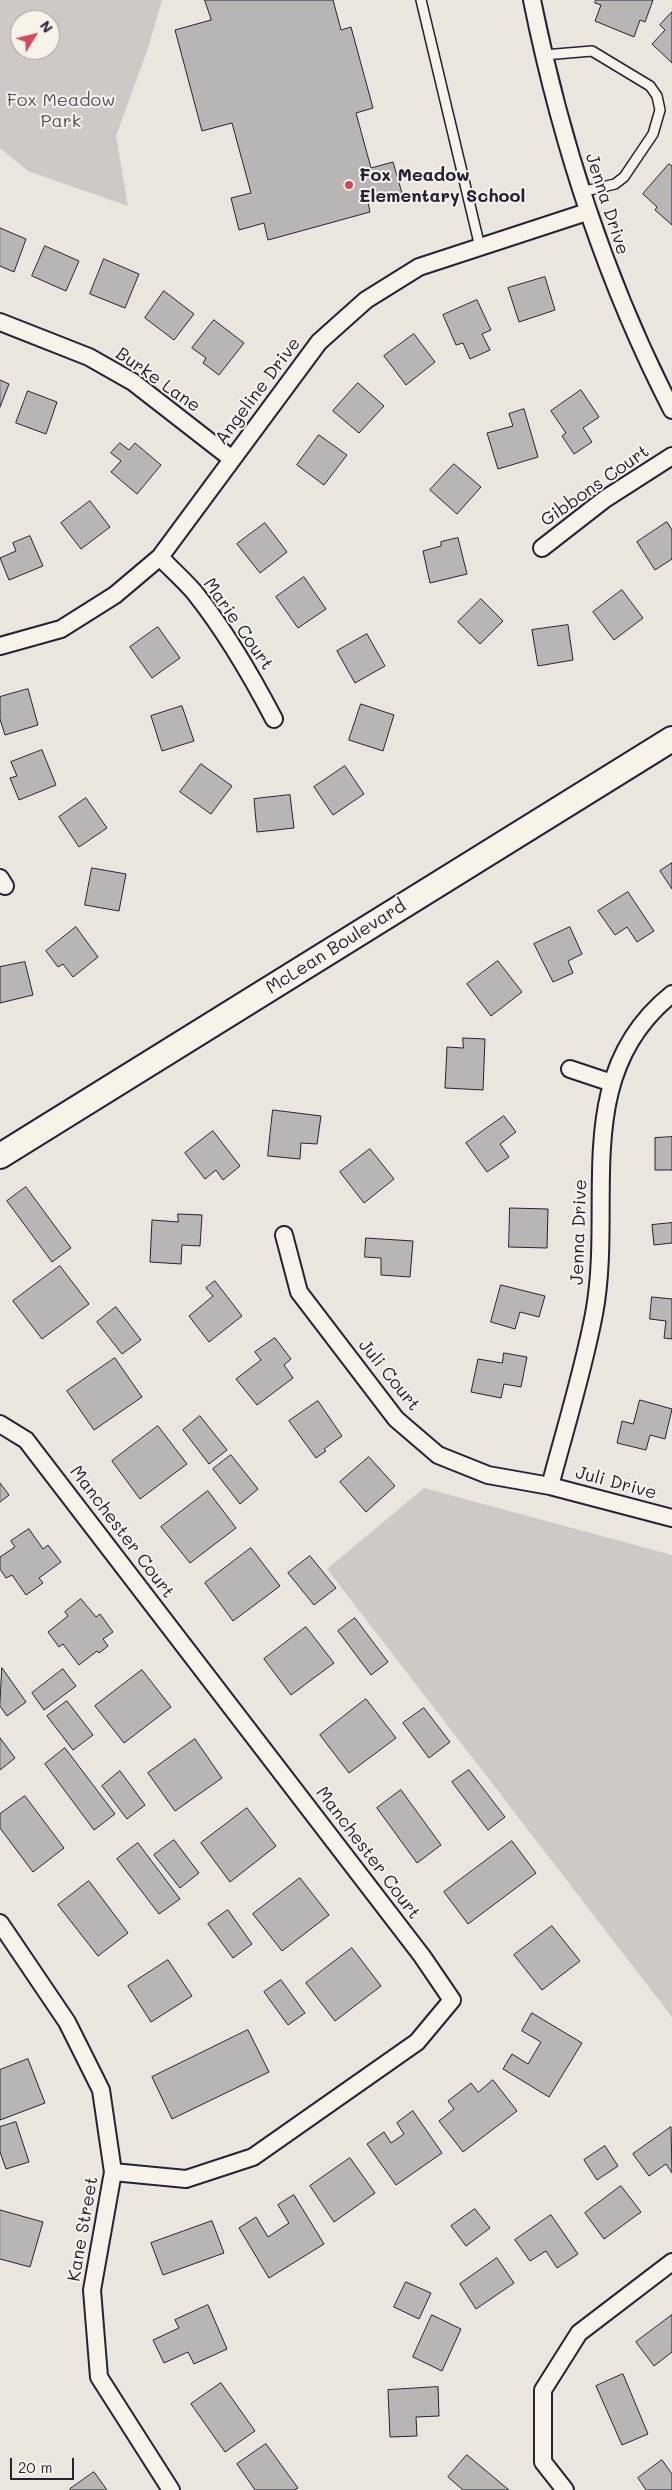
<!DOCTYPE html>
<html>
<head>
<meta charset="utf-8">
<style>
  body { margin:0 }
  #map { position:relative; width:672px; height:2490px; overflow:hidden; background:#eae6de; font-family:Mali,sans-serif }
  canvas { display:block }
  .north { position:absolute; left:10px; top:10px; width:50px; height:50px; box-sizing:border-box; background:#f7f3e8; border:1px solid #a29fa3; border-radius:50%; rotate:54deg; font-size:14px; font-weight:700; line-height:20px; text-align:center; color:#22223b }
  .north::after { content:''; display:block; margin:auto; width:18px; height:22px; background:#d1495b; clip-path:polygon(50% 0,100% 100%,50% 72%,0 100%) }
  .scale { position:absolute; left:10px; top:2458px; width:64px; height:22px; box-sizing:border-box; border:2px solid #22223b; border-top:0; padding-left:6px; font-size:15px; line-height:18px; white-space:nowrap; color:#22223b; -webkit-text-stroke:4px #f7f3e8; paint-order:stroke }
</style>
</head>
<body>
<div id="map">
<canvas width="672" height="2490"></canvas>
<div class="north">N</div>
<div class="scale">20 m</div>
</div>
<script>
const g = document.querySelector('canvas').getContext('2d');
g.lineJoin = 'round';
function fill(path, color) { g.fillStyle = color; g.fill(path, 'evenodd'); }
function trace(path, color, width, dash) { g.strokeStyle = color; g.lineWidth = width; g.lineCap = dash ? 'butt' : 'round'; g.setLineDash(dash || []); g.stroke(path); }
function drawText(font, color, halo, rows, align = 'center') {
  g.font = font + ' Mali,sans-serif'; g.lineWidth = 4; g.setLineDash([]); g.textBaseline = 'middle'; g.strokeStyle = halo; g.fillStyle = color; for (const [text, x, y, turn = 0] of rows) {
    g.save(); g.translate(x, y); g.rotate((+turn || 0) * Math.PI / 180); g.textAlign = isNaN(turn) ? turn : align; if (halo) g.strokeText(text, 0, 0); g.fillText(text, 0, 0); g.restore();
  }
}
fill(new Path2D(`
  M0,0H162L147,51L116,136L128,206L28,171L0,148ZM20,20H50V50H20Z
  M424,1488L672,1555V2017L327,1569Z`), '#cdc9c6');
const building = new Path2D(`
  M205,0H333L341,30L351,27L373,108L356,113L371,168L393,162L402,193L368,202L370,212L268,240L264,223L239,230L231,198L251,193L232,123L202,131L175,30L211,20Z
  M596,0H653L645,22L640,20L634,37L595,21L601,5L595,3Z
  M672,12V63L652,44L665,30L660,25Z
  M669,164L672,166V225L655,210L657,207L643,194Z
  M0,228L26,239L14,272L0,266Z
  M45,246L79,261L66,291L32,276Z
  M104,259L139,274L125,308L90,294Z
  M545,277L555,310L519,322L508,288Z
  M164,291L194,314L174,340L145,318Z
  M477,300L491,330L482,334L490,350L470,359L463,343L456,345L443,315Z
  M214,320L244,343L219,375L203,363L206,358L192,348Z
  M414,334L435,362L406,385L384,356Z
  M0,380L9,384L0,407Z
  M358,383L384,406L359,433L333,411Z
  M581,390L599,417L583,428L592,442L574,454L562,436L566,433L551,411Z
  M28,391L57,402L46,434L16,423Z
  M524,409L538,457L498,469L487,433L513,426L509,414Z
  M319,435L347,455L324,485L297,465Z
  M120,443L129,450L135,443L161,465L137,494L111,472L121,461L111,453Z
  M454,464L481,487L457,514L430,490Z
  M90,501L110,527L81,549L61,523Z
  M667,522L672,530V559L655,570L637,542Z
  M265,523L287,552L260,573L237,544Z
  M30,536L43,566L9,580L0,558L16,551L13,543Z
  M458,538L467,574L430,583L423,551L441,546V542Z
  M304,577L326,609L298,628L276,597Z
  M622,590L643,618L614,640L593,612Z
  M481,599L503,621L480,644L458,622Z
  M568,625L573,660L538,666L532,630Z
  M158,627L180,658L152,678L130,647Z
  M367,634L385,666L355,683L337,651Z
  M28,689L38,725L5,735L0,719V697Z
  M361,704L394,715L383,751L349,740Z
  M182,706L194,741L162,751L151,716Z
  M42,750L56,785L19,800L10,778L17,776L11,762Z
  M201,764L232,786L211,814L180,792Z
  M345,766L364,794L333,815L314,787Z
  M290,795L294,828L257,832L254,799Z
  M86,798L107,828L79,847L59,817Z
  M672,863V889L660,871Z
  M92,868L126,874L119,911L85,905Z
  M628,892L654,931L637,942L627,927L615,935L598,911Z
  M76,927L98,957L73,977L63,964L58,967L46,951Z
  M570,927L582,954L568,961L573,973L553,982L534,944Z
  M498,961L522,992L491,1016L467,984Z
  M25,962L33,995L0,1003V967Z
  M463,1038L485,1039L483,1090L445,1088L447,1047L463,1048Z
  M273,1110L321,1116L317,1144L301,1143L300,1159L268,1156Z
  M504,1116L516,1132L500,1144L509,1157L487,1172L466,1143Z
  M213,1131L240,1166L223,1180L216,1170L205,1179L185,1153Z
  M672,1137V1170H655V1138Z
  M370,1149L394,1179L364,1203L340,1172Z
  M26,1187L71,1248L52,1262L7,1201Z
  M510,1208L548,1209L547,1248L509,1247Z
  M178,1214L202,1215L200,1246L182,1245L181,1264L150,1262L152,1220L178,1222Z
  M672,1223V1243L654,1245L652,1225Z
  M366,1238L413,1241L410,1277L381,1275V1258L365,1257Z
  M60,1266L89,1304L42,1339L13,1301Z
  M215,1281L242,1316L209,1342L189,1316L213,1296L206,1288Z
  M501,1285L545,1296L539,1317L520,1312L515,1329L491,1322Z
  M652,1297L672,1299V1339L664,1338L666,1321L650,1319Z
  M116,1307L141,1340L122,1354L97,1322Z
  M275,1338L291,1359L284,1365L293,1378L257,1405L236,1379L261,1360L255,1352Z
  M504,1353L527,1357L521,1387L504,1384L501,1398L471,1392L478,1359L502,1363Z
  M115,1358L142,1397L94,1430L67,1391Z
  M640,1400L672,1409L665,1439L650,1435L646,1450L617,1443L622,1421L633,1424Z
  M318,1401L342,1436L324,1449L326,1451L316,1458L289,1421Z
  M200,1416L227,1450L209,1464L183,1430Z
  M158,1426L187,1464L140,1499L112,1461Z
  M231,1455L258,1489L240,1504L213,1469Z
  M369,1457L395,1486L366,1512L340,1482Z
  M0,1483L9,1495L0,1502Z
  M208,1491L236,1528L190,1563L161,1527Z
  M29,1529L43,1549L48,1545L61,1562L39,1578L43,1583L26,1595L12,1575L6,1578L0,1569V1557L15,1547L11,1541Z
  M251,1548L280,1586L233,1621L205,1583Z
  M310,1556L336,1588L314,1605L288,1573Z
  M81,1599L96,1617L100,1614L113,1632L103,1639L108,1646L99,1653L97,1651L79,1665L63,1644L59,1647L48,1632L68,1616L65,1612Z
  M355,1618L388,1662L371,1675L338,1631Z
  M306,1627L334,1663L291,1695L264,1659Z
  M2,1668L26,1702L7,1716L0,1706Z
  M63,1669L76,1686L44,1710L32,1693Z
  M142,1670L171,1707L124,1743L95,1706Z
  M366,1699L396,1738L349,1773L320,1735Z
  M67,1701L93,1735L73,1750L47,1716Z
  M424,1708L450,1742L429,1758L403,1723Z
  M0,1738L15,1758L0,1770Z
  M195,1739L222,1778L175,1811L148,1773Z
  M65,1748L115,1814L94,1830L45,1764Z
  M469,1770L505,1817L488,1830L452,1782Z
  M120,1771L145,1805L127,1819L102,1786Z
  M401,1790L441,1845L417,1863L377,1808Z
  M25,1796L64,1848L33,1872L0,1828V1814Z
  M247,1808L276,1846L230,1882L201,1843Z
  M174,1840L199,1873L180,1888L154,1855Z
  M512,1841L536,1873L468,1924L444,1892Z
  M138,1843L180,1899L159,1914L117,1859Z
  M300,1878L329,1915L282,1951L253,1914Z
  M89,1881L128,1933L98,1956L58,1905Z
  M228,1910L252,1944L233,1958L208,1924Z
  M552,1926L580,1961L542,1990L514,1955Z
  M352,1948L381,1986L335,2021L306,1983Z
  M168,1960L192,1996L151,2022L128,1986Z
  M281,1980L305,2013L288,2025L264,1992Z
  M532,2013L582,2043L549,2097L503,2069L512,2054L528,2064L541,2042L522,2031Z
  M248,2030L269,2072L172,2119L152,2077Z
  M28,2059L45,2103L0,2120V2070Z
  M493,2080L517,2111L463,2152L439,2121L454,2109L448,2101L471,2083L478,2092Z
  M413,2111L442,2153L396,2185L367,2144L384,2132L391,2143L404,2134L397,2123Z
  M16,2122L29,2162L6,2169L0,2152V2127Z
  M671,2127L672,2173L666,2164L649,2176L633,2154Z
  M605,2146L618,2166L597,2180L584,2160Z
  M350,2158L375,2193L334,2222L310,2186Z
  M621,2186L641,2212L604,2239L585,2213Z
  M294,2195L324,2244L269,2278L239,2228L256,2217L268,2237L289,2223L278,2205Z
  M475,2209L490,2228L466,2246L451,2226Z
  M0,2210L43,2222L30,2267L0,2259Z
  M551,2215L578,2254L557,2268L546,2251L530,2261L515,2240Z
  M212,2221L224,2253L163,2275L151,2243Z
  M497,2258L514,2283L476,2309L460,2284Z
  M406,2282L431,2293L419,2319L394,2307Z
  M208,2305L227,2349L194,2364L188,2352L164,2363L153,2340L179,2328L175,2320Z
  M432,2315L461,2329L442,2371L413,2357Z
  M672,2315V2352L654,2366L636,2342Z
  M623,2374L648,2434L622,2445L596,2386Z
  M221,2383L255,2431L225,2452L191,2404Z
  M438,2387L439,2416L416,2417L417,2436L390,2437L388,2390Z
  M266,2444L298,2488L294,2490H255L237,2464Z
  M467,2455L509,2490H463L448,2477Z
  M662,2460L672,2474V2490H646L638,2478Z
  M94,2472L107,2490H70V2489Z`);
fill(building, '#b8b6b5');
trace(building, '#22223b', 1);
const lane = new Path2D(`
  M421,0L480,247
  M544,55L592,51L650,86L657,96L660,110L653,134L624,177L615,184L581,192`);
const street = new Path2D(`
  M532,0C561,143 605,280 672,410
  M0,322L89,357L133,382L232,459
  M542,548L605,499L672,456
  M160,557C171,569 184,580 195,593C226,632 251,675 274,719
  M0,646L61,629L115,595L160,557L319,342L366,300L419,267L587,212
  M0,878L5,886
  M570,1069L612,1083
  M284,1235L299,1292L396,1419L438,1455L488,1475L550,1486L672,1518
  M0,1424L26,1440L422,1956L452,2000L417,2042L253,2157L186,2179L113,2172
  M550,1486C565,1429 583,1372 594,1314C615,1203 569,1076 672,994
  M0,1923L67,2022L101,2090L113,2172L92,2290L99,2377L171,2490
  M565,2490L543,2462V2390L579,2333L672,2262`);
const secondary = new Path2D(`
  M0,1156L672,739`);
trace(lane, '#22223b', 12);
trace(street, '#22223b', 20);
trace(secondary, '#22223b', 28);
trace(lane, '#f7f3e8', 9);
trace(street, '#f7f3e8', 16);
trace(secondary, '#f7f3e8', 24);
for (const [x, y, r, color] of [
  [349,185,5,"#d1495b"]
]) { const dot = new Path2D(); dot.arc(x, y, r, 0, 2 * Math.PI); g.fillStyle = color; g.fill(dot); trace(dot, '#f7f3e8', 2); }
drawText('18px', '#555465', '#f7f3e8', [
  ["Fox Meadow",61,100],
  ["Park",61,121]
]);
drawText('bold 18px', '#22223b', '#f7f3e8', [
  ["Fox Meadow",359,175],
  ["Elementary School",359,196]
], 'left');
drawText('18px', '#22223b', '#f7f3e8', [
  ["Jenna Drive",607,204,72],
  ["Burke Lane",158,380,35],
  ["Angeline Drive",258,391,-53],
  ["Gibbons Court",595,486,-35],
  ["Marie Court",238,624,55],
  ["McLean Boulevard",336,947,-32],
  ["Jenna Drive",579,1232,-88],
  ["Juli Court",389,1375,51],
  ["Juli Drive",616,1483,15],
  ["Manchester Court",122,1532,53],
  ["Manchester Court",368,1853,53],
  ["Kane Street",83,2229,-80]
]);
</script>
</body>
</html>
